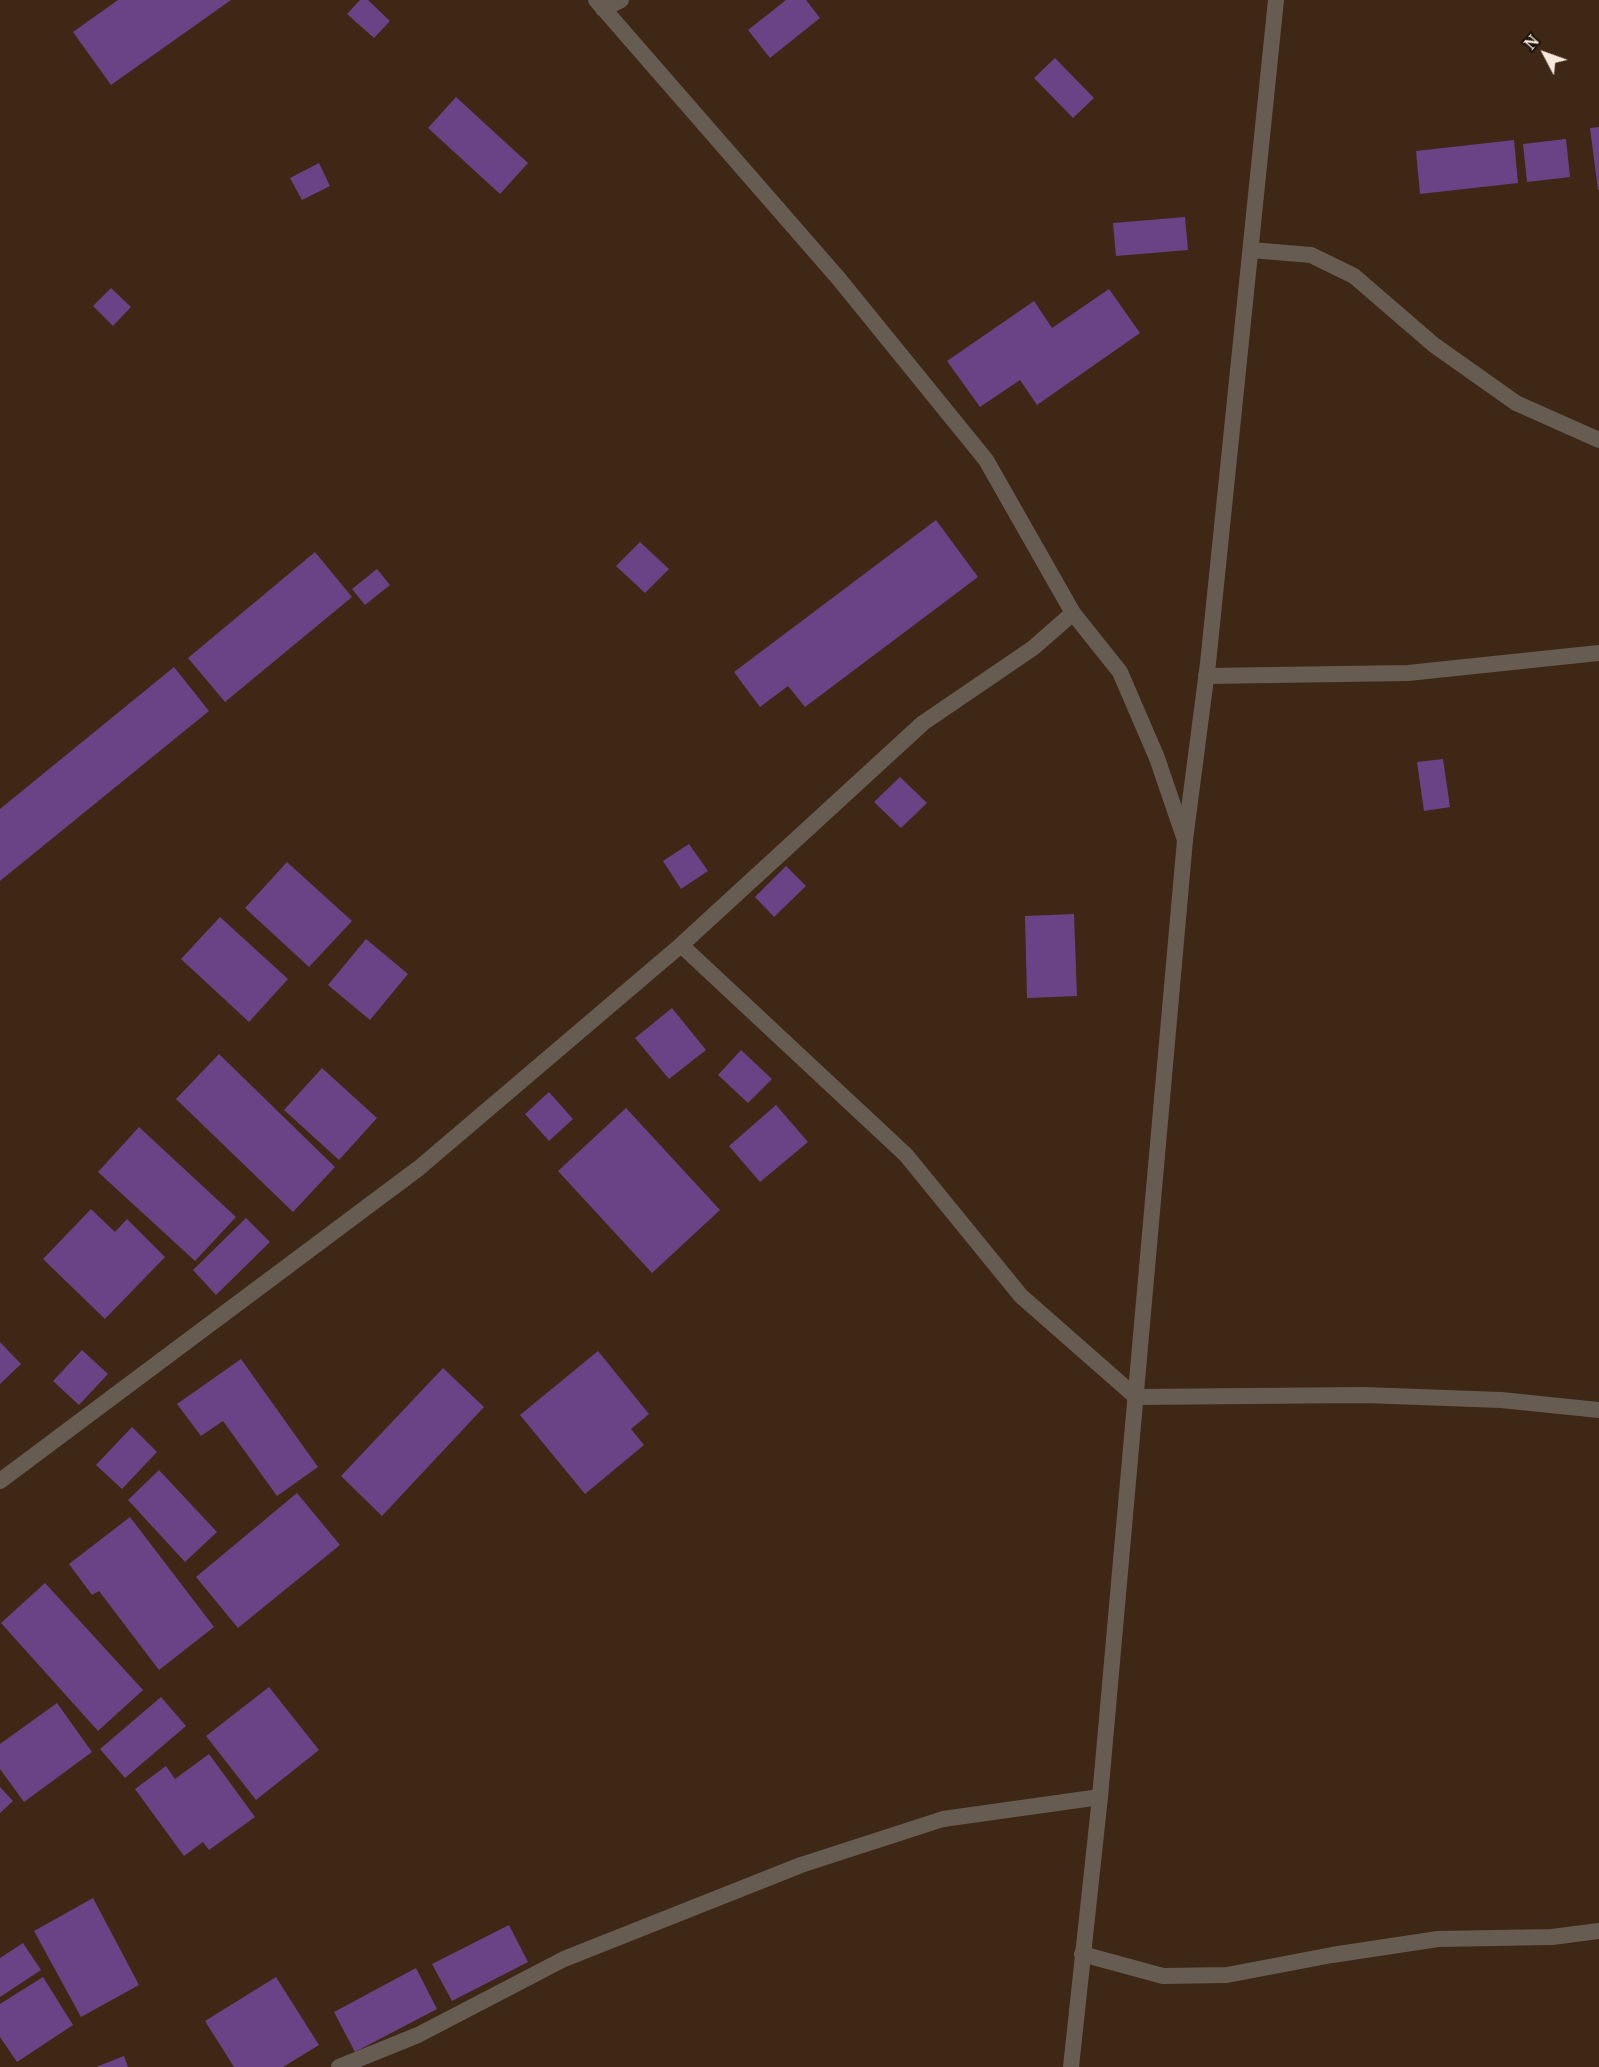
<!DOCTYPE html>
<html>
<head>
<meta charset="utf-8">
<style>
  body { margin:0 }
  #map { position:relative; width:1599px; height:2067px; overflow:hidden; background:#3e2715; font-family:"Noto Serif",serif }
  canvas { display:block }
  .north { position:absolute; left:1515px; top:24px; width:60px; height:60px; -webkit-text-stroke:4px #1d130b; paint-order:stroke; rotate:311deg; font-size:16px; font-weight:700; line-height:24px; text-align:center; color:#f7e7dc }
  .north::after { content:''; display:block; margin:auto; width:21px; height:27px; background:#f7e7dc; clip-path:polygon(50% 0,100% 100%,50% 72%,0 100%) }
</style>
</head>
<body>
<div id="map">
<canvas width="1599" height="2067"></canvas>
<div class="north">N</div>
</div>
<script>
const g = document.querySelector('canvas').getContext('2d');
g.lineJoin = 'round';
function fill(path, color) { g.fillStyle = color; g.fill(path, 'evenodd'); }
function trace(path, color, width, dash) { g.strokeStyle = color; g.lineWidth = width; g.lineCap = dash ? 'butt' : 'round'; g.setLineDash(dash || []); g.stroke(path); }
fill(new Path2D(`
  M118,0H231L111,85L73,32Z
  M360,0H368L390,21L374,38L347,14Z
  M786,0H806L820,18L770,58L748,30Z
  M1055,58L1094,98L1073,118L1034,78Z
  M456,97L528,163L500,194L428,128Z
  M1599,127V190H1598L1590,128Z
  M1566,139L1570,177L1527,182L1523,144Z
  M1514,140L1518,183L1420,194L1416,151Z
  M319,163L330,186L302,200L290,178Z
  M1185,217L1188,250L1116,256L1113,223Z
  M111,288L131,307L113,326L93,306Z
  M1109,289L1140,333L1037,405L1020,380L980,407L947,361L1034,301L1052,328Z
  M936,520L978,577L805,707L788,686L760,707L734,672Z
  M640,542L669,569L645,593L616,566Z
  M315,552L352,597L225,702L188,658Z
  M377,569L390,585L365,605L352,589Z
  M174,667L209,711L0,881V809Z
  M1443,759L1450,807L1424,811L1417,762Z
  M900,777L927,803L901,828L874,802Z
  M689,844L708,871L681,889L663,861Z
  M287,862L352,921L309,967L245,908Z
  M786,866L806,886L774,917L755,897Z
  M1074,914L1077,996L1027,998L1025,916Z
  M220,917L288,979L249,1022L181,959Z
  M366,939L408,974L370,1020L328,985Z
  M672,1008L706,1050L669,1079L635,1038Z
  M741,1050L772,1079L748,1103L718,1075Z
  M219,1054L335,1167L293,1212L176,1099Z
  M322,1068L377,1118L339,1160L284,1110Z
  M549,1092L573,1119L549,1141L525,1114Z
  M776,1105L808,1142L760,1182L729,1146Z
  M626,1108L720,1210L652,1273L558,1171Z
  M139,1127L236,1217L195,1261L98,1172Z
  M91,1209L115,1232L127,1219L165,1257L105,1319L43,1259Z
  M246,1218L270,1242L216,1295L193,1270Z
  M0,1342L21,1364L0,1384Z
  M82,1350L108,1374L79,1405L53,1381Z
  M598,1351L649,1414L631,1429L644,1445L585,1494L520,1415Z
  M241,1359L318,1467L277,1496L223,1421L201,1436L177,1404Z
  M443,1368L484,1407L382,1516L341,1476Z
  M132,1427L157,1452L122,1489L96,1465Z
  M159,1470L217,1532L185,1562L128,1500Z
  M297,1493L340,1545L238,1628L196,1577Z
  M130,1517L214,1627L159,1670L99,1591L92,1595L69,1564Z
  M45,1583L143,1690L98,1731L1,1623Z
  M269,1687L319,1750L256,1800L206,1736Z
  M161,1697L186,1726L125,1778L100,1749Z
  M57,1703L92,1752L24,1802L0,1769V1744Z
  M209,1754L255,1817L209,1850L203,1842L184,1856L135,1789L166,1766L175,1779Z
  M0,1787L13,1801L0,1813Z
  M93,1898L139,1985L81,2017L34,1931Z
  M509,1925L528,1962L452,2001L432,1964Z
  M23,1943L41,1970L0,1997V1958Z
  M416,1968L437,2009L355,2052L334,2012Z
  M43,1977L73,2025L17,2062L0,2037V2004Z
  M276,1977L319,2045L283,2067H234L205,2021Z
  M124,2056L128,2067H96Z`), '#694385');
trace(new Path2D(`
  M596,0L839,279L986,460L1073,613L1120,672L1157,758L1185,840
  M603,9L621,0
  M1251,250L1311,255L1354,276L1434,345L1516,403L1599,440
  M1206,676L1408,673L1599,653
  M681,945L906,1155L1021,1296L1136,1397L1364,1395L1501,1400L1599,1410
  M0,1481L419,1168L681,945L923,723L1033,648L1073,613
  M1082,1954L1163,1976L1227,1975L1332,1955L1438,1939L1552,1937L1599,1931
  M339,2067L418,2035L564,1959L801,1865L943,1819L1100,1797`), '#665c52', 16);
trace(new Path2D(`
  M1071,2067L1100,1797L1185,840L1208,663L1276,0`), '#665c52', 16);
</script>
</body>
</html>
